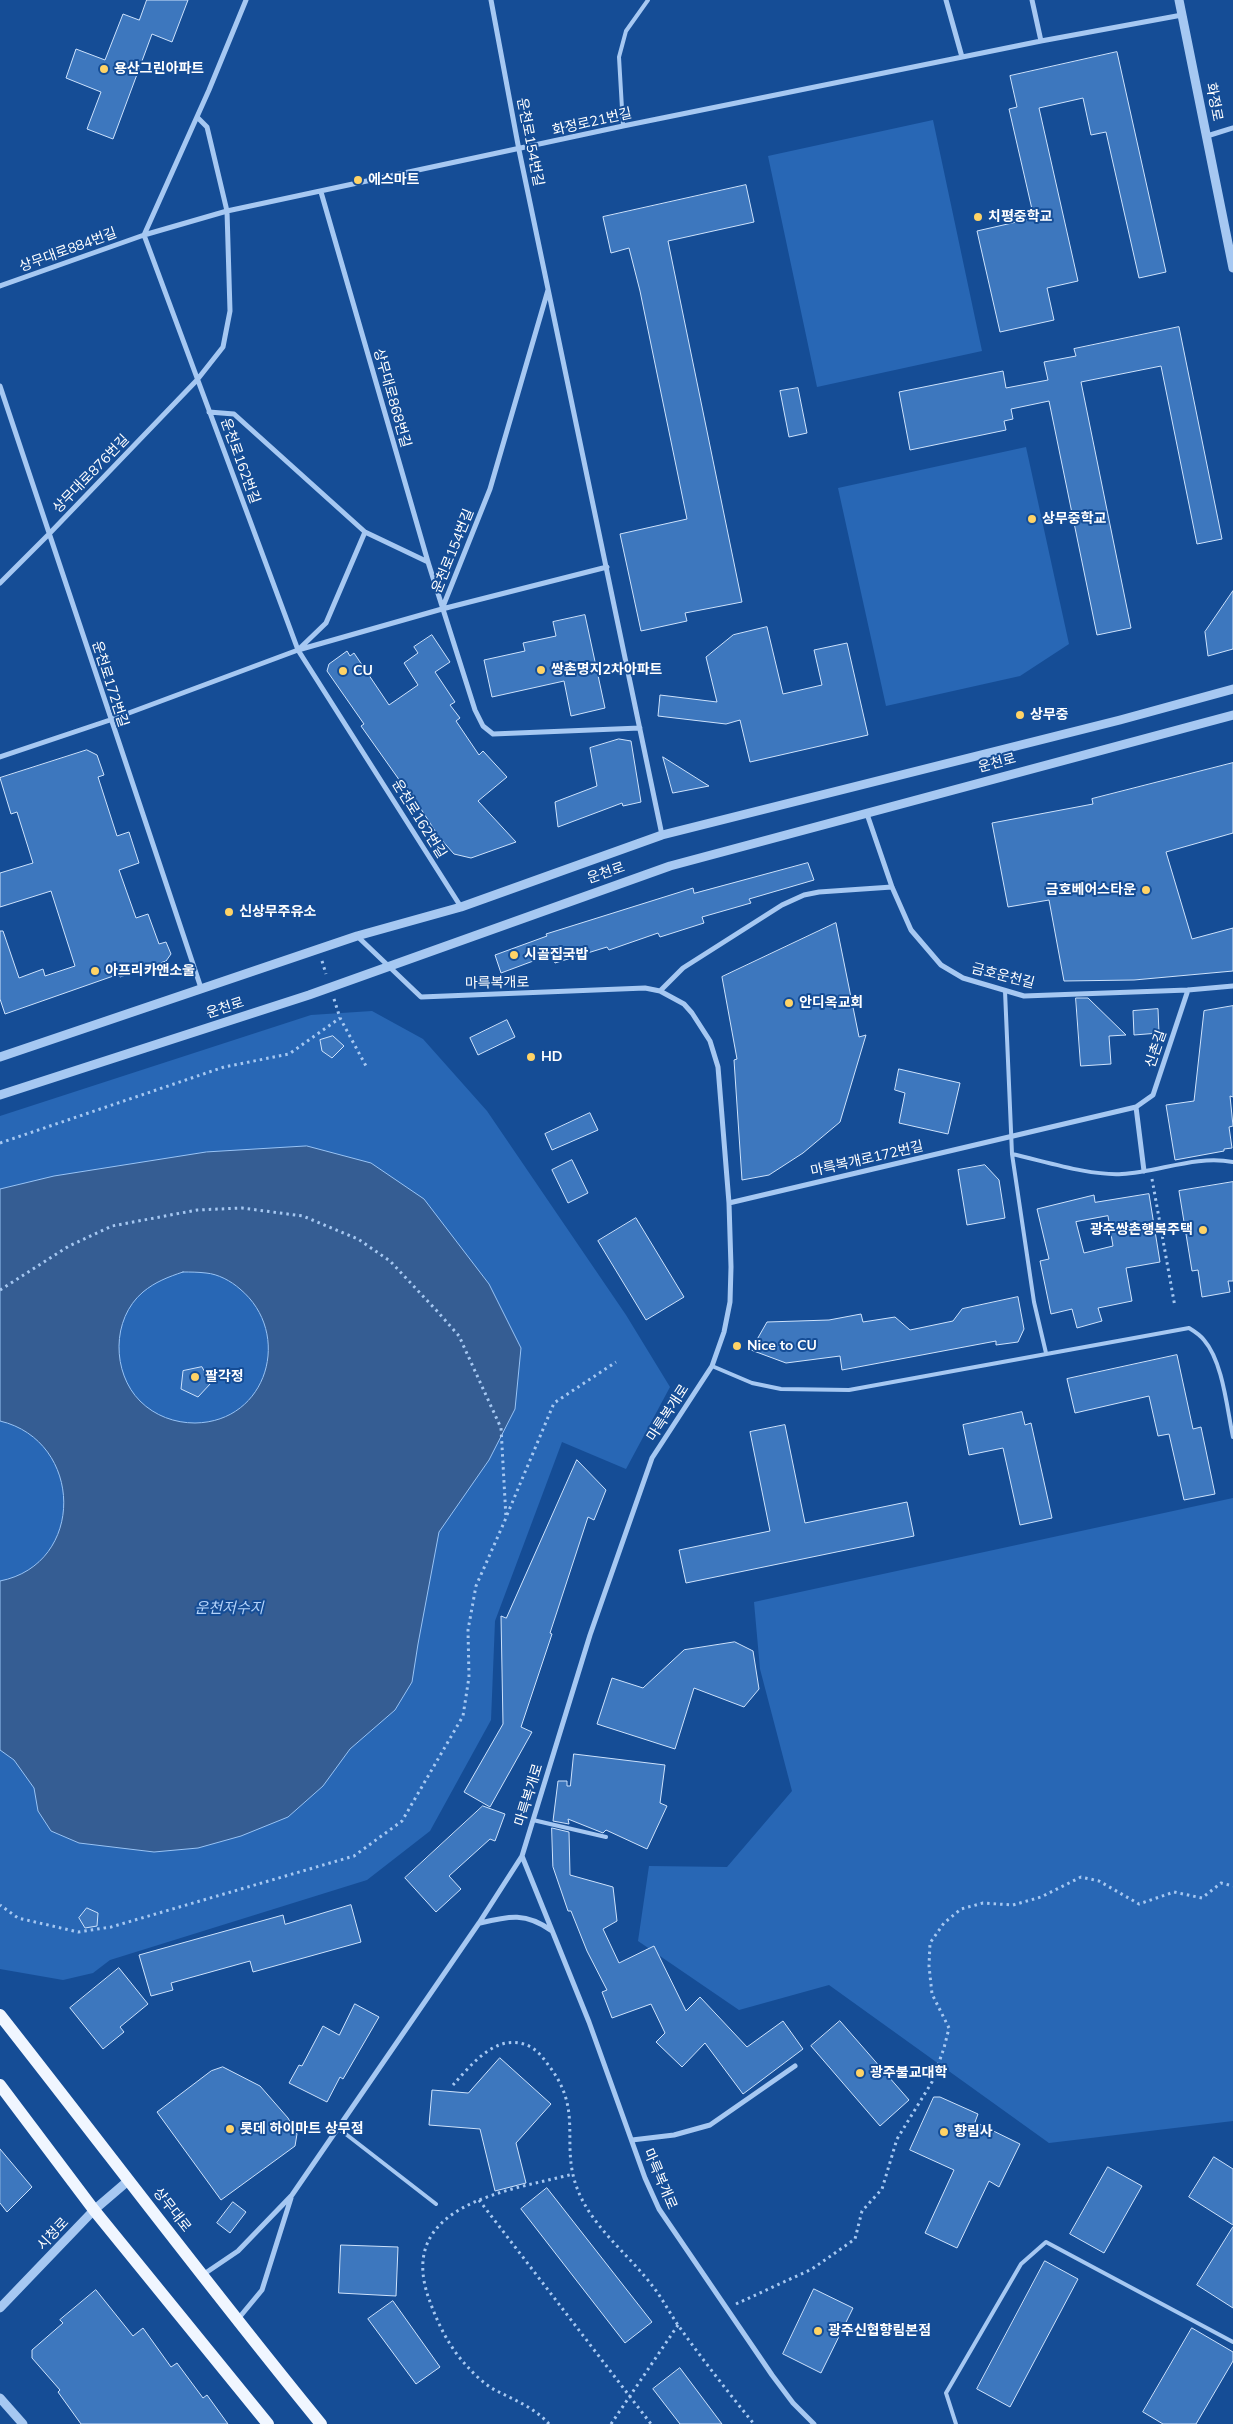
<!DOCTYPE html>
<html>
<head>
<meta charset="utf-8">
<style>
  body { margin:0 }
  canvas { display:block; background:#154d96 }
</style>
</head>
<body>
<canvas width="1233" height="2424"></canvas>
<script>
const g = document.querySelector('canvas').getContext('2d');
g.lineJoin = 'round';
function fill(path, color) { g.fillStyle = color; g.fill(path, 'evenodd'); }
function trace(path, color, width, dash) { g.strokeStyle = color; g.lineWidth = width; g.lineCap = dash ? 'butt' : 'round'; g.setLineDash(dash || []); g.stroke(path); }
function drawText(font, color, halo, rows, align = 'center') {
  g.font = font + ' Mulish,"Noto Sans KR",sans-serif'; g.lineWidth = 4; g.setLineDash([]); g.textBaseline = 'middle'; g.strokeStyle = halo; g.fillStyle = color; for (const [text, x, y, turn = 0] of rows) {
    g.save(); g.translate(x, y); g.rotate((+turn || 0) * Math.PI / 180); g.textAlign = isNaN(turn) ? turn : align; if (halo) g.strokeText(text, 0, 0); g.fillText(text, 0, 0); g.restore();
  }
}
fill(new Path2D(`
  M933,120L982,351L817,387L768,156Z
  M1026,447L1069,644L1020,676L886,706L838,488Z
  M372,1011L423,1039L487,1111L626,1315L670,1387L626,1469L562,1442L495,1621L491,1720L430,1831L367,1880L110,1960L93,1973L63,1980L0,1969V1116L311,1015Z
  M1233,1498V2121L1049,2143L829,1985L739,2010L638,1941L649,1866L727,1867L792,1791L760,1669L754,1602Z`), '#2867b5');
const water = new Path2D(`
  M307,1146L371,1163L424,1199L489,1284L521,1348L515,1409L489,1460L439,1532L418,1644L412,1682L395,1710L350,1749L323,1786L288,1817L241,1836L198,1848L154,1852L79,1843L51,1831L38,1811L34,1788L14,1760L0,1750V1581C86,1564 84,1441 0,1421V1189L54,1176L206,1152ZM183,1272C190,1272 198,1272 206,1273C218,1274 231,1281 240,1289C293,1333 268,1422 195,1423C175,1423 155,1416 140,1401C112,1373 111,1319 143,1292C155,1282 168,1277 183,1272Z`);
fill(water, '#355d93');
trace(water, '#98c3f5', 1);
const building = new Path2D(`
  M147,0H188L172,42L152,34L113,139L87,129L101,92L66,78L76,49L105,60L123,14L139,20Z
  M1117,52L1166,272L1139,278L1106,132L1091,135L1083,98L1039,108L1078,281L1047,288L1054,320L1000,332L977,231L1034,218L1009,109L1017,107L1010,76Z
  M746,185L754,222L668,241L742,602L685,613L687,621L641,631L620,534L687,519L640,291L629,248L611,253L603,217Z
  M1179,327L1222,539L1197,544L1161,366L1081,382L1131,628L1097,635L1049,401L1011,409L1013,419L1004,421L1006,430L910,450L899,392L1003,371L1006,388L1048,380L1044,362L1076,356L1074,349Z
  M798,388L807,433L789,437L780,391Z
  M1233,591V649L1208,656L1205,632Z
  M585,615L605,708L571,716L564,681L492,697L484,660L525,651L523,643L556,636L553,622Z
  M767,627L783,694L822,685L814,650L847,643L868,735L750,762L740,720L726,724L658,716L660,695L717,702L706,657L733,635Z
  M432,635L450,662L435,672L455,702L450,705L460,718L456,721L479,755L483,751L507,777L478,801L516,842L471,858L454,854L439,837L403,781H400L361,726L364,724L327,671L329,664L347,651L350,656L354,653L389,705L418,685L404,663L418,653L414,647Z
  M619,739L631,741L641,802L623,806L622,803L558,827L555,802L597,786L590,748Z
  M87,750L97,755L104,775L98,777L117,836L129,832L139,863L119,870L136,918L148,914L159,944L166,942L171,954L166,961L120,977L119,974L5,1014L0,999V931H3L19,978L43,969L45,976L75,966L51,891L0,907V873L33,863L17,812L11,814L0,778Z
  M663,757L709,786L673,793Z
  M1233,763V833L1166,852L1192,939L1233,928V971L1134,980L1064,981L1049,900L1008,907L992,823L1093,804L1092,799Z
  M808,863L814,880L749,899L751,903L702,917L704,923L660,937L658,933L609,950L607,947L555,963L552,954L501,973L495,955L547,936L546,934L693,888L694,893Z
  M836,923L859,1037L866,1035L840,1122L803,1153L769,1175L742,1180L734,1060L737,1059L722,977Z
  M1076,998H1088L1126,1035L1109,1036L1111,1064L1081,1066Z
  M1233,1006V1097L1230,1096L1233,1126L1229,1127L1232,1148L1224,1149V1151L1175,1160L1166,1105L1194,1101L1204,1011Z
  M1158,1009L1159,1033L1134,1035L1133,1011Z
  M507,1020L515,1037L478,1055L470,1038Z
  M333,1036L344,1046L332,1058L322,1051L320,1040Z
  M899,1069L960,1083L948,1134L899,1123L905,1093L895,1090Z
  M590,1113L598,1130L552,1150L545,1134Z
  M572,1160L588,1193L568,1203L552,1170Z
  M985,1165L999,1180L1005,1218L967,1225L958,1170Z
  M1233,1182V1281H1228L1230,1292L1202,1297L1198,1270L1192,1271L1179,1191Z
  M1149,1194L1160,1262L1126,1268L1132,1301L1098,1308L1102,1321L1077,1328L1072,1309L1051,1314L1040,1261L1049,1259L1037,1209L1094,1195L1095,1202ZM1108,1216L1113,1246L1084,1253L1076,1222Z
  M636,1218L684,1297L646,1320L598,1241Z
  M1018,1297L1024,1329L1018,1342L996,1345V1341L842,1370L840,1356L786,1363L751,1350L767,1322L829,1320L861,1314L863,1322L895,1317L910,1330L953,1321L962,1309Z
  M1177,1355L1193,1429L1201,1427L1215,1494L1184,1500L1169,1434L1158,1436L1149,1396L1075,1413L1067,1379Z
  M202,1367L211,1383L198,1397L181,1389L183,1371Z
  M1022,1412L1025,1425L1031,1423L1052,1518L1020,1525L1003,1448L969,1455L963,1425Z
  M785,1425L805,1523L907,1502L914,1536L686,1583L679,1550L770,1531L750,1432Z
  M577,1460L606,1490L594,1520L588,1517L550,1633L552,1634L521,1727L532,1732L490,1807L464,1792L503,1724L501,1616L506,1618Z
  M735,1642L753,1651L759,1689L744,1707L694,1688L675,1749L597,1724L612,1678L643,1688L684,1650Z
  M574,1754L665,1765L660,1803L667,1806L647,1849L606,1830L603,1833L568,1819L569,1824L553,1821L558,1781H567V1786H570Z
  M483,1806L505,1814L495,1841L490,1839L449,1876L461,1889L436,1912L405,1878Z
  M552,1828L569,1832L570,1875L613,1887L617,1921L603,1929L619,1963L654,1946L686,2011L700,1997L747,2047L783,2021L803,2049L743,2094L705,2043L682,2067L656,2042L665,2033L651,2004L612,2018L602,1992L607,1990L587,1951L571,1911H568L553,1867Z
  M351,1905L361,1942L253,1972L250,1961L171,1983L173,1990L151,1996L139,1955L283,1915L285,1924Z
  M87,1908L98,1913L97,1926L85,1928L79,1918Z
  M119,1968L148,2004L120,2027L124,2032L103,2049L70,2008Z
  M355,2004L379,2017L343,2079L340,2077L327,2102L289,2083L299,2065L302,2066L323,2026L339,2035Z
  M840,2021L909,2100L880,2126L811,2046Z
  M500,2058L551,2104L516,2143L526,2183L495,2191L480,2129L429,2125L432,2090L468,2093Z
  M223,2067L260,2086L288,2118L297,2134L295,2146L221,2200L157,2112L211,2071Z
  M934,2097H940L978,2114L975,2122L1020,2144L999,2187L989,2181L957,2248L925,2233L954,2170L910,2150Z
  M0,2149L32,2187L7,2212L0,2203Z
  M1214,2157L1233,2169V2225L1189,2197Z
  M1108,2167L1142,2186L1104,2253L1070,2234Z
  M547,2188L652,2322L625,2343L521,2209Z
  M233,2202L246,2212L230,2233L217,2223Z
  M1233,2227V2308L1197,2285Z
  M341,2245L398,2247L396,2296L339,2293Z
  M1045,2261L1078,2279L1010,2407L977,2389Z
  M814,2289L853,2308L821,2373L783,2354Z
  M96,2290L133,2336L143,2328L171,2367L177,2363L203,2398L207,2395L228,2424H81L58,2392L60,2390L32,2358V2350L63,2323L60,2320Z
  M393,2301L440,2367L416,2384L368,2319Z
  M1192,2328L1233,2352V2361L1196,2424H1163L1143,2412Z
  M680,2368L722,2424H680L653,2389Z`);
fill(building, '#3d77be');
trace(building, '#cde2fc', 1);
trace(new Path2D(`
  M322,961L326,974
  M334,999L340,1018L366,1066
  M0,1143L224,1067L289,1054L340,1018
  M1152,1179L1175,1307
  M0,1290L69,1246L112,1226L197,1210L242,1208L303,1216L358,1239L390,1261L437,1311L459,1336L501,1428L506,1518L476,1586L468,1630L469,1677L463,1716L402,1821L354,1856L111,1927L78,1932L18,1918L0,1905
  M507,1515L554,1403L616,1362
  M453,2085C472,2064 498,2030 531,2047C539,2052 544,2059 549,2066C584,2111 560,2143 577,2188C591,2226 627,2253 651,2284C661,2296 669,2312 678,2325C702,2359 728,2392 754,2424
  M479,2200L651,2424
  M736,2304L812,2269L855,2239L862,2211L882,2189L897,2139L932,2082L944,2048L949,2028L932,1994L929,1966L930,1943L944,1923L961,1909L983,1903L1013,1905L1041,1897L1081,1877L1099,1881L1139,1904L1174,1892L1202,1898L1221,1883L1233,1886
  M549,2424C534,2407 514,2400 495,2390C484,2384 474,2374 466,2365C449,2347 437,2322 429,2299C395,2204 508,2191 573,2174
  M611,2424L678,2325`), '#a6c8f2', 3, [2.5, 4]);
trace(new Path2D(`
  M623,126L619,57L626,31L648,0
  M1005,991L1012,1154L1034,1302L1046,1353
  M1012,1154C1044,1161 1090,1176 1122,1174C1159,1172 1195,1155 1233,1162
  M712,1366L752,1383L781,1389L849,1390L1189,1328C1194,1331 1200,1335 1204,1340C1223,1362 1227,1409 1233,1437
  M533,1820L606,1837
  M338,2128L436,2204
  M956,2424L946,2393L1021,2264L1046,2242L1233,2342`), '#a6c8f2', 4);
trace(new Path2D(`
  M246,0L209,90L144,235L298,650L461,907
  M491,0L519,150L662,835
  M946,0L962,57
  M1032,0L1041,41
  M1207,136L1233,128
  M321,192L428,562L475,710L483,726L493,734L640,728
  M0,286L144,235L227,211L623,126L1041,41L1182,15
  M0,386L201,988
  M209,412L234,414L365,532L428,562
  M0,583L49,534L197,380L223,347L230,311L227,211L207,127L197,117
  M442,609L490,489L548,290
  M298,650L326,623L365,532
  M0,757L110,720L298,650L442,609L607,567
  M867,814L892,887L911,930L941,965L963,978L1024,996L1188,990L1233,986
  M660,991L683,968L782,905L804,895L819,892L892,887
  M1136,1107L1144,1171
  M729,1203L1136,1107L1153,1095L1188,990
  M522,1856L589,2022L645,2178L659,2209L772,2375L793,2403L814,2424
  M480,1923C509,1916 526,1912 552,1931
  M632,2140L674,2135L710,2125L795,2066
  M204,2274L238,2251L292,2195L479,1923L522,1856L590,1635L652,1458L712,1366L724,1332L730,1302L731,1267L729,1203L718,1067L710,1041L692,1013L684,1004L660,991L645,988L421,997L357,936
  M238,2319L262,2290L291,2198`), '#a6c8f2', 5);
trace(new Path2D(`
  M1179,0L1233,268
  M0,1057L357,936L461,907L662,835L1120,720L1233,689
  M0,1095L309,995L670,866L1233,715
  M0,2308L94,2210L129,2180
  M0,2398L23,2424`), '#a6c8f2', 9);
trace(new Path2D(`
  M0,2015C107,2151 211,2290 321,2424
  M0,2085L94,2210L268,2424`), '#f0f6ff', 12);
for (const [x, y, r, color] of [
  [104,69,5,"#ffd366"],
  [358,180,5,"#ffd366"],
  [978,217,5,"#ffd366"],
  [1032,519,5,"#ffd366"],
  [541,670,5,"#ffd366"],
  [343,671,5,"#ffd366"],
  [1020,715,5,"#ffd366"],
  [1146,890,5,"#ffd366"],
  [229,912,5,"#ffd366"],
  [514,955,5,"#ffd366"],
  [95,971,5,"#ffd366"],
  [789,1003,5,"#ffd366"],
  [531,1057,5,"#ffd366"],
  [1203,1230,5,"#ffd366"],
  [737,1346,5,"#ffd366"],
  [195,1377,5,"#ffd366"],
  [860,2073,5,"#ffd366"],
  [230,2129,5,"#ffd366"],
  [944,2132,5,"#ffd366"],
  [818,2331,5,"#ffd366"]
]) { const dot = new Path2D(); dot.arc(x, y, r, 0, 2 * Math.PI); g.fillStyle = color; g.fill(dot); trace(dot, '#154d96', 2); }
drawText('bold 14px', '#fff', '#154d96', [
  ["용산그린아파트",114,69],
  ["에스마트",368,180],
  ["치평중학교",988,217],
  ["상무중학교",1042,519],
  ["쌍촌명지2차아파트",551,670],
  ["CU",353,671],
  ["상무중",1030,715],
  ["금호베어스타운",1136,890,"right"],
  ["신상무주유소",239,912],
  ["시골집국밥",524,955],
  ["아프리카앤소울",105,971],
  ["안디옥교회",799,1003],
  ["HD",541,1057],
  ["광주쌍촌행복주택",1193,1230,"right"],
  ["Nice to CU",747,1346],
  ["팔각정",205,1377],
  ["광주불교대학",870,2073],
  ["롯데 하이마트 상무점",240,2129],
  ["향림사",954,2132],
  ["광주신협향림본점",828,2331]
], 'left');
drawText('14px', '#fff', '#154d96', [
  ["화정로",1214,102,79],
  ["화정로21번길",592,122,-13],
  ["운천로154번길",530,142,79],
  ["상무대로884번길",68,250,-20],
  ["상무대로868번길",392,398,74],
  ["운천로162번길",240,461,70],
  ["상무대로876번길",91,474,-46],
  ["운천로154번길",453,551,-68],
  ["운천로172번길",110,684,72],
  ["운천로",997,763,-15],
  ["운천로162번길",419,819,58],
  ["운천로",606,873,-19],
  ["금호운천길",1003,976,14],
  ["마륵복개로",497,983,-1],
  ["운천로",225,1008,-18],
  ["신촌길",1156,1049,-71],
  ["마륵복개로172번길",867,1159,-13],
  ["마륵복개로",668,1413,-57],
  ["마륵복개로",529,1795,-73],
  ["마륵복개로",660,2179,67],
  ["상무대로",172,2210,52],
  ["시청로",53,2234,-47]
]);
drawText('italic 15px', '#b2d2f9', '#154d96', [
  ["운천저수지",229,1608]
]);
</script>
</body>
</html>
